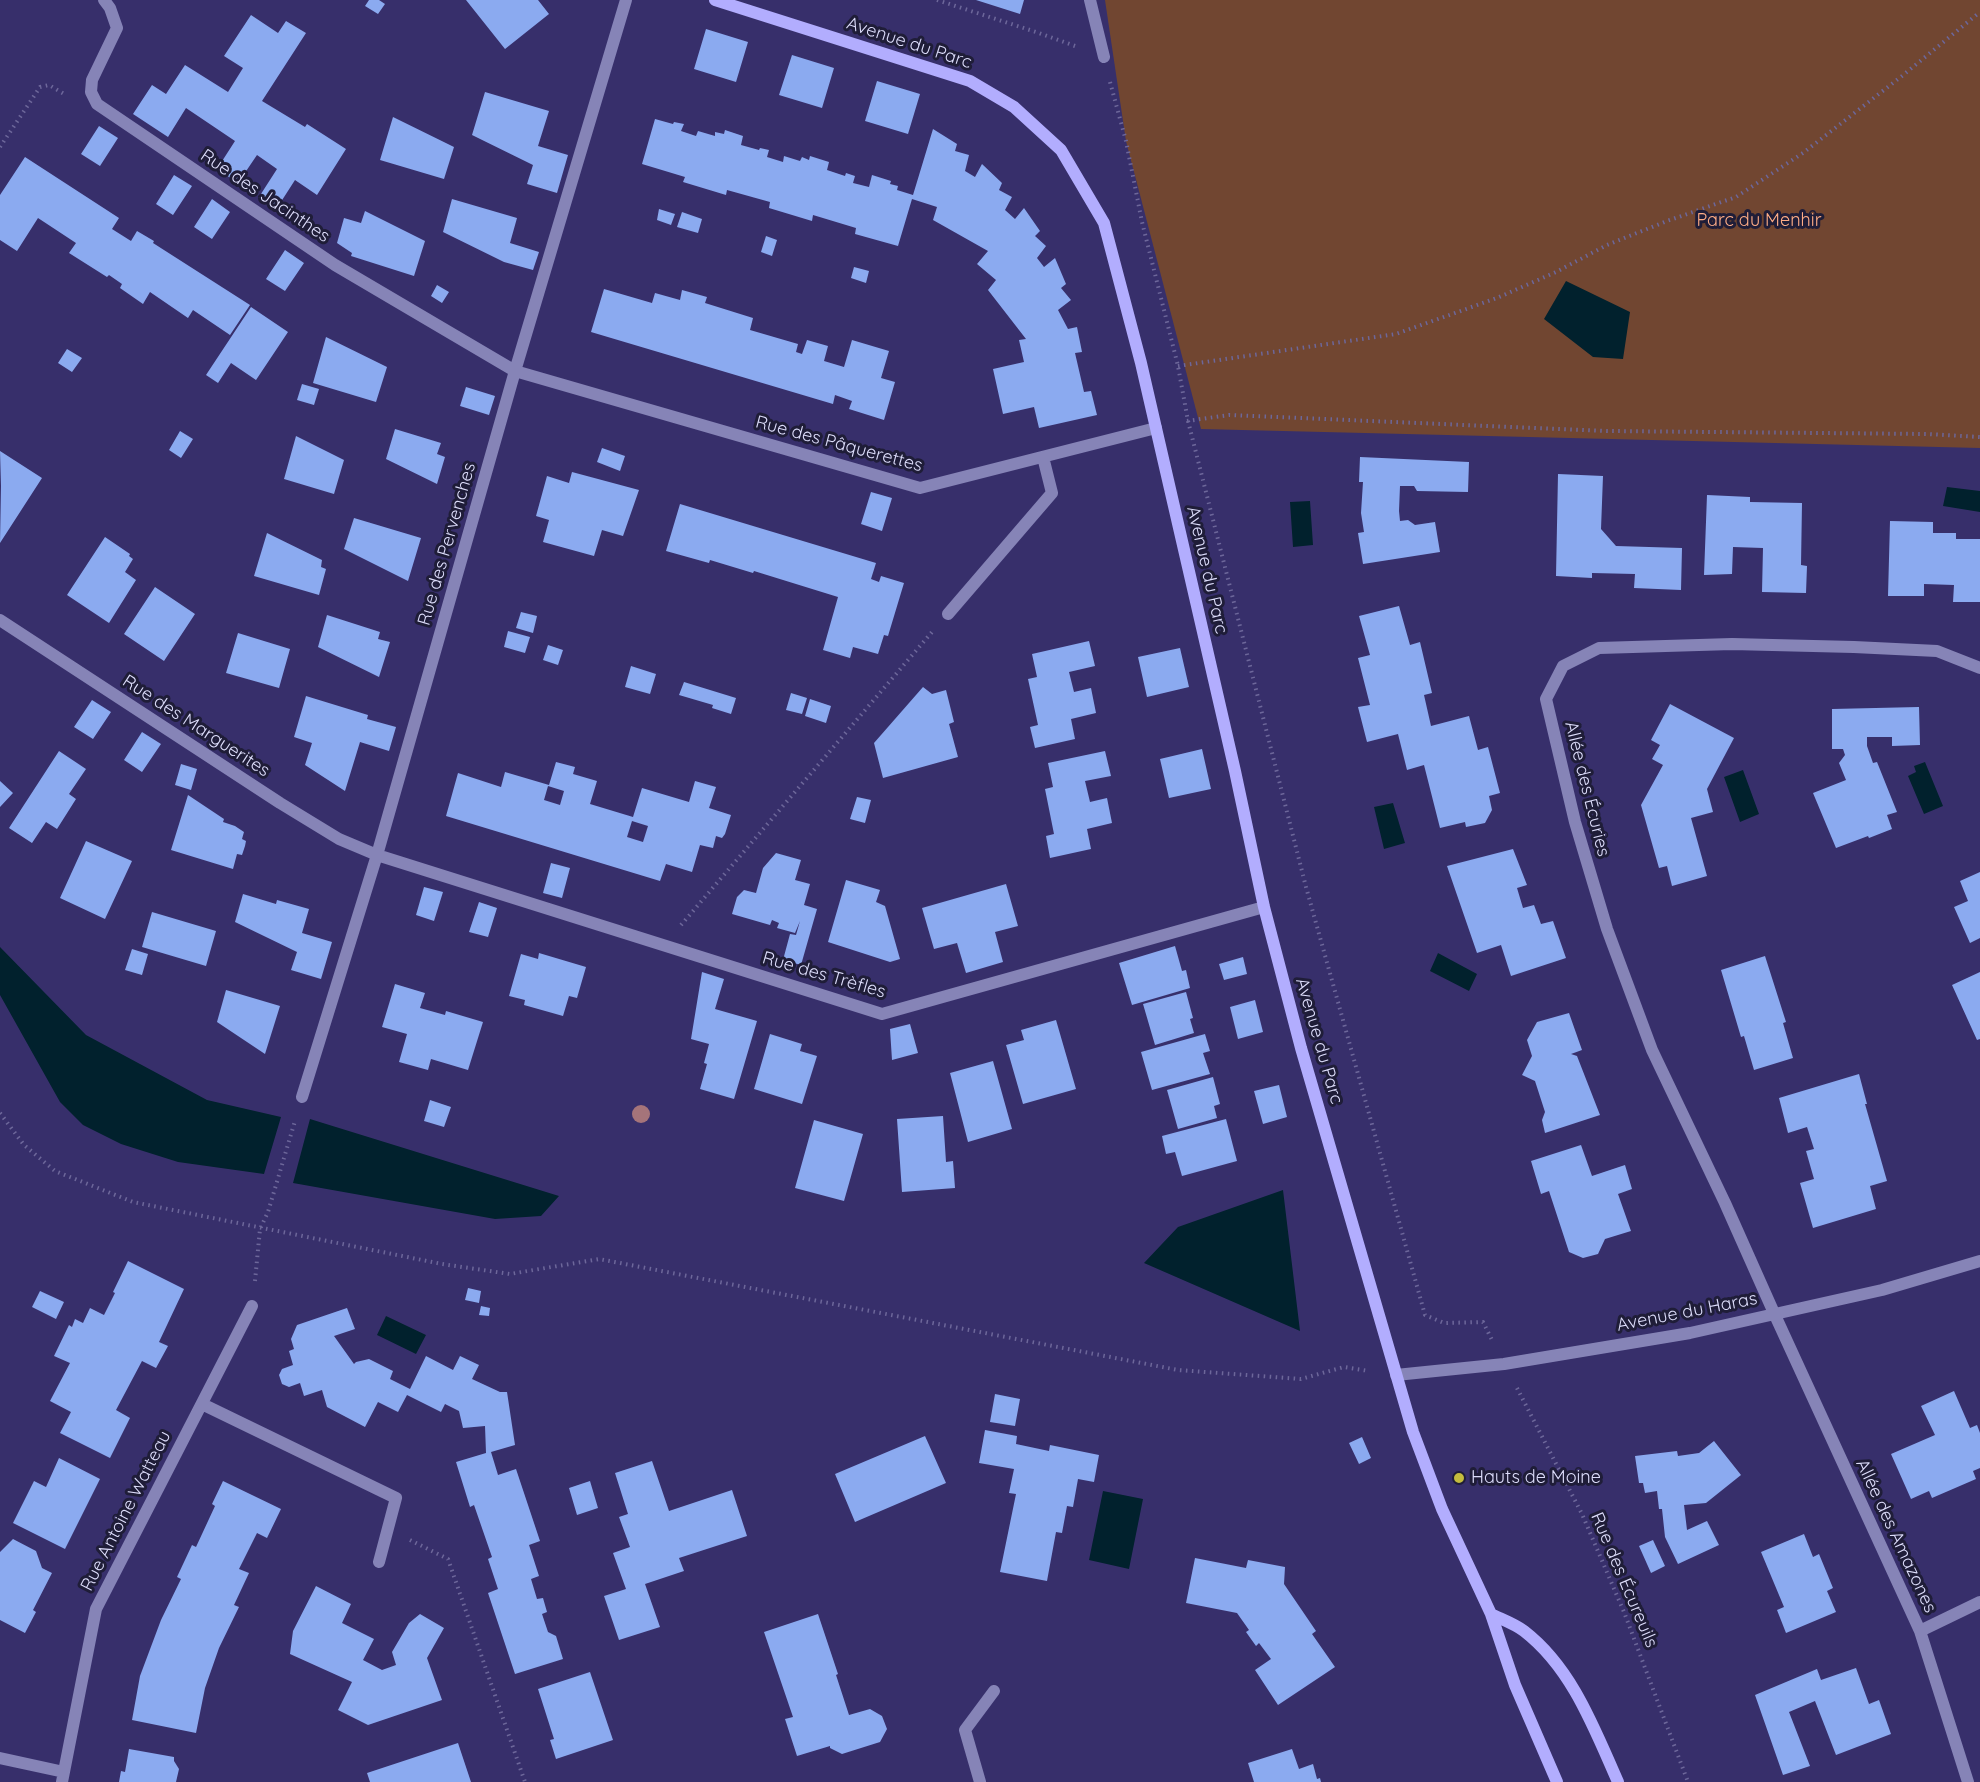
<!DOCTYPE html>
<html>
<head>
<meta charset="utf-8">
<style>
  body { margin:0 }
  canvas { display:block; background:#372f6b }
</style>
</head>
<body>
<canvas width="1980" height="1782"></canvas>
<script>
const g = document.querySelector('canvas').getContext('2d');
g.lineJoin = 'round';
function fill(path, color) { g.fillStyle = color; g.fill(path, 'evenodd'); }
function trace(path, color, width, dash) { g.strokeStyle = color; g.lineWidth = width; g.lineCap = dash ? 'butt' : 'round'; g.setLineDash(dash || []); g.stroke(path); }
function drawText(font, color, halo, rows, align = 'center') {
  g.font = font + ' Quicksand,sans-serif'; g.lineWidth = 6; g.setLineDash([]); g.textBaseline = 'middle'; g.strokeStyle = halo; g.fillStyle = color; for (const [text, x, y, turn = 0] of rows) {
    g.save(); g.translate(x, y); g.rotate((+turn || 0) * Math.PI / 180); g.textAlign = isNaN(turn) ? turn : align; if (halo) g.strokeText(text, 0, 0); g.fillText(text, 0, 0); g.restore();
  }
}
fill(new Path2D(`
  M1105,0H1980V448L1201,429L1126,141Z`), '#714631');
fill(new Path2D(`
  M1566,281L1630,312L1623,359L1593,357L1544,319Z
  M1947,487L1980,491V512L1943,506Z
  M1310,501L1313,545L1293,547L1290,502Z
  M1925,762L1943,806L1924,814L1908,776L1916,772L1914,766Z
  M1743,770L1759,814L1740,822L1724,777Z
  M1393,803L1405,843L1384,849L1374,807Z
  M0,947L86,1035L207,1100L281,1117L264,1174L178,1162L121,1144L83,1125L60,1102L0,995Z
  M1438,953L1477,974L1469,991L1430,971Z
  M310,1119L559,1196L541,1216L495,1219L293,1183Z
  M1283,1190L1300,1331L1144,1263L1178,1227Z
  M386,1316L426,1335L416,1354L377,1335Z
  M1103,1491L1143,1499L1129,1569L1089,1560Z`), '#01212d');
fill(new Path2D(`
  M369,0H379L385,4L378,14L365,6Z
  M466,0H538L549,14L505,49Z
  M976,0H1024L1020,14Z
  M251,15L278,33L286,21L306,33L262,101L305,127L307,124L346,149L317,195L295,180L277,208L259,197L277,169L257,155L238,183L217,169L235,141L186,108L168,137L133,114L152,85L166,94L185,65L228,92L243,68L224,56Z
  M706,29L748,42L736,82L694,69Z
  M792,55L834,68L822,108L779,95Z
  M877,81L920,94L908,134L865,121Z
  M485,92L549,111L538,146L568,155L557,193L527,184L533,165L472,135Z
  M393,117L454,147L444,179L380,160Z
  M655,119L673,124L674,122L684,124L681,131L696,136L698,131L715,136V132L724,134L725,130L743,136L741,145L759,150L760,148L769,150L767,157L783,162L784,156L800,161L802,157L809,160L810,156L829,162L827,170L845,176L846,173L855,176L853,183L869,187L872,175L891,181L890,184L898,186L897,190L913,195L933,129L957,144L955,151L969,155L965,171L975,177L982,164L1002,183L999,190L1012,197L1005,210L1015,219L1024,208L1040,231L1035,236L1046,246L1037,258L1044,267L1055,258L1066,284L1061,288L1071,300L1058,310L1068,329L1077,327L1082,352L1075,353L1084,392L1091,391L1097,415L1039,428L1034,407L1003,414L993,369L1024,362L1019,340L1026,339L988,290L996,280L977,264L988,251L933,220L937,207L912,199L898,246L855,234L856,228L813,215L812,221L769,208L770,202L727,190L726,195L683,182L685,177L642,164Z
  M99,126L118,138L100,166L81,154Z
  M25,157L119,218L112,229L131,241L137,231L154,241L153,243L250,305L230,335L193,310L188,318L150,292L143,304L120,288L122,284L109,275L107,277L69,253L76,243L38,218L17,251L0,240V195Z
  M174,175L192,186L173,215L156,204Z
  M212,199L230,212L212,239L194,227Z
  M452,199L517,218L510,243L539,252L533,270L504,262L443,232Z
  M659,209L675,214L671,225L657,220Z
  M365,211L425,241L414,276L351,256L352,253L337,243L344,218L361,223Z
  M682,212L702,219L698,233L677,227Z
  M766,236L777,240L772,256L761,252Z
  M285,250L304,263L285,291L266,279Z
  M854,267L869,271L866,283L851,278Z
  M437,285L449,292L442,303L431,296Z
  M604,289L652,303L655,293L680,300L682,290L707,297L705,303L753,318L750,330L798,344L796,352L802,354L807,340L828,346L824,361L844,367L852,340L889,351L881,378L895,382L884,420L849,409L852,401L835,395L833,404L591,332Z
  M251,307L288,332L256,380L231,363L218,383L206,375Z
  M326,337L387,367L376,402L313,383Z
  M67,349L82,358L72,372L58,363Z
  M302,384L319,389L314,405L297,400Z
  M466,387L495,396L489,415L460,406Z
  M395,429L441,443L437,454L445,457L437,484L386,459Z
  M180,431L193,439L181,458L169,450Z
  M296,436L344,460L334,494L284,479Z
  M602,448L625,456L620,471L597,462Z
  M0,451L42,478L0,543L1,486Z
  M1360,457L1469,462L1468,492L1417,491L1414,486H1400L1399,511L1400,521L1408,520L1415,525L1435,522L1440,552L1363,564L1358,533L1364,532L1361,513L1363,482H1359Z
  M572,472L639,490L623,536L602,530L594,556L543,542L549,520L536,516L547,476L569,483Z
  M1558,474L1603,476L1601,529L1616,546L1682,548L1681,590L1634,588L1635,574L1592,573V578L1556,576Z
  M871,492L892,498L882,531L861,524Z
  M1707,495L1750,497V502L1802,503L1801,565L1807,566L1806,593L1762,592L1763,548L1733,547L1732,574L1704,575Z
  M680,504L876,563L871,579L879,582L881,576L904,583L888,636L884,635L878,654L853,647L850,658L823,650L838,597L754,571L753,573L710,560L709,563L666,551Z
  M354,518L421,538L408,581L344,549Z
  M1890,521L1933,522V533H1956V539H1980V602H1953L1954,585L1924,584V596H1888Z
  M267,533L322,560L321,567L326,569L319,595L254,576Z
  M105,537L130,554L129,556L133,559L125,572L136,580L109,623L67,595Z
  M155,587L195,614L164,661L124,634Z
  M1399,606L1410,645L1420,642L1432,693L1424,695L1431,726L1469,716L1478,750L1488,747L1500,793L1489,796L1492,810L1485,823L1466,827L1465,822L1440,828L1424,765L1407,770L1398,734L1367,742L1358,707L1370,705L1358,658L1370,655L1359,616Z
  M521,612L537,616L533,633L516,628Z
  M327,615L380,632L378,639L390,642L379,677L318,647Z
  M508,631L530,637L525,653L504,647Z
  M238,633L290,649L279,688L226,673Z
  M1089,641L1095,666L1069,672L1074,692L1091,688L1096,713L1071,719L1075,739L1035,748L1030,727L1038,725L1028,679L1037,677L1032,654Z
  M548,645L563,650L558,665L543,660Z
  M1180,648L1189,687L1147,697L1138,657Z
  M631,666L656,674L650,694L625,687Z
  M684,682L736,698L731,714L712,708L713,705L679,695Z
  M923,687L932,694L946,690L954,722L949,724L958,757L883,778L874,743Z
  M791,693L807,698L802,714L786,710Z
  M306,696L368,715L367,719L396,727L389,751L360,742L345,791L305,765L312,743L294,737Z
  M810,699L831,706L826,723L805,716Z
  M92,700L111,712L93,739L74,727Z
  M1670,704L1734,738L1707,789L1713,812L1691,818L1707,876L1672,886L1667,866L1659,868L1641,805L1663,765L1652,759L1660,745L1651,740Z
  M1919,707L1920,745L1892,746V737H1867V746L1873,763L1877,762L1897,812L1887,815L1892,829L1869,838L1868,836L1836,848L1813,793L1846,780L1839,763L1845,755L1843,749H1832V709Z
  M142,732L161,744L142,772L124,760Z
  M1202,749L1211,789L1169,798L1160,759Z
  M59,751L86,769L69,794L76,799L57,829L46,822L32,843L9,828Z
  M1105,751L1111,776L1085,781L1090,802L1107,798L1112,823L1087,829L1091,849L1050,858L1046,836L1054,834L1045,789L1053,787L1048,763Z
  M556,762L575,767L573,774L597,781L590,804L633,817L642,788L689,802L695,781L716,787L709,808L731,815L725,834L722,838L716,836L713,848L700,845L692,872L666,864L660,881L446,816L458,773L501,787L505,772L549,785ZM548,786L564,791L560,805L544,800ZM632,821L648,826L643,842L627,837Z
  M181,764L197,769L191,790L175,785Z
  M0,781L13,793L0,807Z
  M188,795L224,819L223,822L235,826L244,832L242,839L246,841L245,846L242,855L237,854L233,869L171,850Z
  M857,797L871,800L865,823L850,819Z
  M86,841L132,861L105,919L60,898Z
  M1513,849L1527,885L1517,888L1523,908L1534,905L1541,924L1553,921L1566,958L1511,976L1501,945L1477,953L1447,866Z
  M776,853L801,860L795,880L810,884L804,905L817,909L801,965L783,960L790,934L796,935L800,921L795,933L777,928L779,923L772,920L770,925L732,914L737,897L744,890L756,893L763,868Z
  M551,863L570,868L562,898L543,893Z
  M1980,872V938L1970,943L1954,907L1968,901L1960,881Z
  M846,880L880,890L876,902L885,906L900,959L890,962L828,942Z
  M1006,884L1018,926L995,932L1003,962L966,973L957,943L934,949L922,908Z
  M424,887L443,892L434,921L416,915Z
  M243,894L276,904L277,900L309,909L302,933L332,942L321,979L291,970L297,952L235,922Z
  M479,902L497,908L488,937L469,932Z
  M152,912L216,931L206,966L142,947Z
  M1175,946L1182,971L1186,970L1190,988L1132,1005L1119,963Z
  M132,949L148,954L142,975L125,970Z
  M539,953L586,967L577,998L569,996L563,1016L524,1005L525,1000L509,996L521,954L538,959Z
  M1765,956L1786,1022L1783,1023L1793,1058L1754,1070L1744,1036L1741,1037L1721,970Z
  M1243,957L1247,974L1224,980L1219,964Z
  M702,972L724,979L715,1009L757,1021L734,1099L700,1089L707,1064L704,1063L709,1044L691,1039Z
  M1980,972V1039L1977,1040L1952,985Z
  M395,984L425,993L420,1008L445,1015L446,1011L483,1022L468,1070L431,1059L428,1070L399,1062L407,1034L382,1027Z
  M226,990L280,1006L265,1054L217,1022Z
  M1186,992L1193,1018L1190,1019L1194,1033L1155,1045L1143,1004Z
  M1255,1000L1263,1032L1238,1039L1230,1007Z
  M1569,1013L1582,1050L1571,1054L1577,1056L1600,1115L1545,1133L1542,1120L1545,1112L1535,1081L1522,1075L1532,1056L1527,1040L1537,1022Z
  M1056,1020L1076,1089L1023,1104L1006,1045L1024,1040L1021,1030Z
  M910,1024L918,1053L892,1060L890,1029Z
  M770,1034L802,1044L800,1051L817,1056L802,1104L754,1089Z
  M1205,1034L1210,1051L1203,1053L1210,1074L1152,1090L1141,1052Z
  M993,1061L1012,1129L968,1142L950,1073Z
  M1859,1074L1867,1104H1865L1887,1181L1870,1186L1876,1209L1813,1228L1800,1183L1814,1179L1806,1151L1814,1149L1807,1127L1788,1133L1779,1098Z
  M1213,1077L1220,1104L1214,1106L1217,1118L1178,1129L1167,1090Z
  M1279,1085L1287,1117L1263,1124L1254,1091Z
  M430,1100L451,1107L444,1127L424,1121Z
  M943,1116L946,1162L953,1161L955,1188L902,1192L897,1119Z
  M1226,1119L1237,1161L1182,1176L1175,1152L1166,1154L1162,1136Z
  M814,1120L863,1134L844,1201L795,1188Z
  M1581,1145L1592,1176L1625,1165L1632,1189L1618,1194L1631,1231L1605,1239L1598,1254L1583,1258L1569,1252L1549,1191L1541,1194L1531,1161Z
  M128,1261L184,1289L159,1342L168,1346L156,1368L142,1361L116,1410L130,1418L110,1458L60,1433L71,1412L50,1401L70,1363L54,1356L69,1325L72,1327L75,1319L83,1323L90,1308L104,1315L115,1293L113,1292Z
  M468,1288L481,1291L479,1303L465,1300Z
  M40,1291L64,1302L56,1319L32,1307Z
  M481,1306L490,1308L489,1316L479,1315Z
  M347,1308L355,1329L334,1336L354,1364L356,1362L369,1359L393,1371L390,1379L410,1389L426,1356L453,1370L460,1356L479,1365L472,1379L500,1392H507L515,1445L491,1452L498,1475L516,1469L540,1541L529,1545L539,1576L531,1579L537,1599L543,1598L547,1612L542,1614L548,1632L556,1636L563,1659L515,1674L488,1593L498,1589L488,1559L492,1557L474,1505L470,1507L456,1462L486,1453L485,1426L463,1428L459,1411L445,1404L441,1412L407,1395L398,1412L378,1402L365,1427L327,1407L322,1390L304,1396L300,1383L289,1387L282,1384L279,1375L282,1369L293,1365L289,1351L294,1349L291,1339L297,1325Z
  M1954,1391L1970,1428L1977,1425L1980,1433V1468L1973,1471L1976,1479L1932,1498L1929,1491L1911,1499L1891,1454L1935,1435L1921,1406Z
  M995,1394L1020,1399L1015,1426L990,1422Z
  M985,1430L1017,1436L1016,1444L1049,1451L1050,1445L1099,1455L1094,1482L1078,1479L1073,1507L1067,1506L1062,1533L1056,1532L1047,1581L1000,1572L1016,1494L1009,1493L1014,1469L979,1463Z
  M925,1436L946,1483L855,1522L835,1474Z
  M1362,1437L1371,1458L1359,1464L1349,1443Z
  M1714,1441L1741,1475L1706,1503L1684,1505L1687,1530L1707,1521L1719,1545L1678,1564L1665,1537L1662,1509H1659L1657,1491L1645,1493L1643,1483H1639L1635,1456L1677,1451L1678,1456L1699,1453Z
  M59,1458L100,1479L65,1549L13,1523L34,1481L46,1487Z
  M652,1461L669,1511L732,1490L747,1536L679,1558L684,1571L645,1584L660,1627L619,1640L604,1596L626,1589L613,1553L630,1547L619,1517L628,1514L615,1473Z
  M223,1481L281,1509L267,1538L257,1533L239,1569L249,1573L234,1605L239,1607L219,1648L205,1688L196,1733L132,1720L140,1676L161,1620L181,1579L177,1577L192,1545L196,1547L215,1506L212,1504Z
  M590,1481L598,1508L577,1515L569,1488Z
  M1804,1534L1813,1557L1819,1554L1833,1588L1827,1591L1836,1612L1786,1633L1777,1610L1784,1607L1761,1552Z
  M13,1539L36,1551L42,1568L52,1573L33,1610L36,1612L25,1633L0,1620V1552Z
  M1653,1540L1665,1566L1651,1573L1639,1546Z
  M1195,1558L1246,1568L1248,1560L1285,1567L1284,1584L1316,1631L1312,1634L1335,1667L1278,1705L1255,1670L1271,1659L1259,1643L1256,1646L1246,1632L1249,1630L1237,1613L1186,1603Z
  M316,1586L351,1604L342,1623L374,1639L363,1660L382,1670L396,1665L392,1652L409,1623L420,1614L444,1628L427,1658L442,1700L368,1725L338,1710L352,1682L290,1654L293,1631Z
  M818,1614L838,1674L836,1675L849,1715L870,1709L882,1716L887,1729L880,1742L842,1754L830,1748V1746L797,1756L785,1719L793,1717L764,1632Z
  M1856,1668L1869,1704L1879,1700L1891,1734L1836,1755L1815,1701L1789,1712L1810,1766L1783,1775L1755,1695L1817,1669L1821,1680Z
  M590,1672L613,1740L556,1759L550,1740L554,1739L538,1689Z
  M458,1743L471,1782H370L367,1773Z
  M129,1749L174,1757V1761L179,1769L176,1782H119L121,1771L125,1772Z
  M1292,1749L1299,1769L1313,1764L1317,1779L1320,1778L1321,1782H1254L1248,1763Z`), '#8baaf0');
trace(new Path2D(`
  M937,0L1036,32L1075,46
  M1110,82L1126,141L1142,222L1178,366L1188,421L1306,887L1425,1315L1444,1323L1483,1322L1493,1342
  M0,147L40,87L49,85L66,95
  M1178,366L1396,334L1497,298L1556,272L1607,245L1667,221L1736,197L1803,153L1902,76L1980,12
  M1187,421L1229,415L1607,431L1927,434L1980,437
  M681,925L932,632
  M0,1113L24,1145L55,1171L133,1202L442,1264L510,1274L599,1259L1178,1370L1301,1379L1344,1367L1369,1371
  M255,1281L260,1229L268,1212L295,1121
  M1517,1388L1582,1514L1624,1612L1688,1782
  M410,1540L448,1559L525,1782`), '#6d679a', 4, [1.5, 4.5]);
trace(new Path2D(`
  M1090,0L1104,57`), '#8684b7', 12);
trace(new Path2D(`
  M104,0L110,8L117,28L92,80L91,92L97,104L335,265L515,371L920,488L1156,428
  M948,614L1052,493L1043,457
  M0,620L280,803L339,839L377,855L882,1014L1264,907
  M302,1097L377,855L515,371L626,0
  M1396,1375L1504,1364L1690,1333L1882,1290L1980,1261
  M202,1404L396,1498L379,1562
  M1920,1631L1980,1602
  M0,1758L64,1772
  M62,1782L96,1609L252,1306
  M980,1782L965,1730L994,1691
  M1968,1782L1920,1631L1774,1313L1725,1203L1652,1050L1607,929L1575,822L1546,699L1563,666L1599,648L1732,644L1854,647L1937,651L1980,668`), '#8684b7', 12);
trace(new Path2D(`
  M715,0L970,81L1014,107L1061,150L1104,223L1141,363L1235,771L1264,907L1301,1048L1413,1432L1442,1509L1491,1614L1515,1685L1557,1782
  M1491,1614C1501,1619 1515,1624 1524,1631C1572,1668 1594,1728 1618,1782`), '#b2adfe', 12);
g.fillStyle = '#a5747a';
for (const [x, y] of [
  [641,1114]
]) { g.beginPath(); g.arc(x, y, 9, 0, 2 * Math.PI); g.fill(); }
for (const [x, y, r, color] of [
  [1459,1478,6,"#c4bc3e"]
]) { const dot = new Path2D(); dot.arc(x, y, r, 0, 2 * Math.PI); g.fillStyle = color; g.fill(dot); trace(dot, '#1f1d38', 2); }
drawText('18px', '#ddddfb', '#1f1d38', [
  ["Avenue du Parc",909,43,18],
  ["Rue des Jacinthes",265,196,34],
  ["Rue des Pâquerettes",839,444,15],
  ["Rue des Pervenches",447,544,-74],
  ["Avenue du Parc",1207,570,77],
  ["Rue des Marguerites",196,726,33],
  ["Allée des Écuries",1587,789,76],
  ["Rue des Trèfles",824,975,16],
  ["Avenue du Parc",1319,1041,74],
  ["Avenue du Haras",1687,1312,-11],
  ["Rue Antoine Watteau",126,1511,-63],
  ["Allée des Amazones",1896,1536,65],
  ["Rue des Écureuils",1624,1580,67]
]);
drawText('18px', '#ffad86', '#1f1d38', [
  ["Parc du Menhir",1759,221]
]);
drawText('18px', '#ddddfb', '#1f1d38', [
  ["Hauts de Moine",1471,1478]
], 'left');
</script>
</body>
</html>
